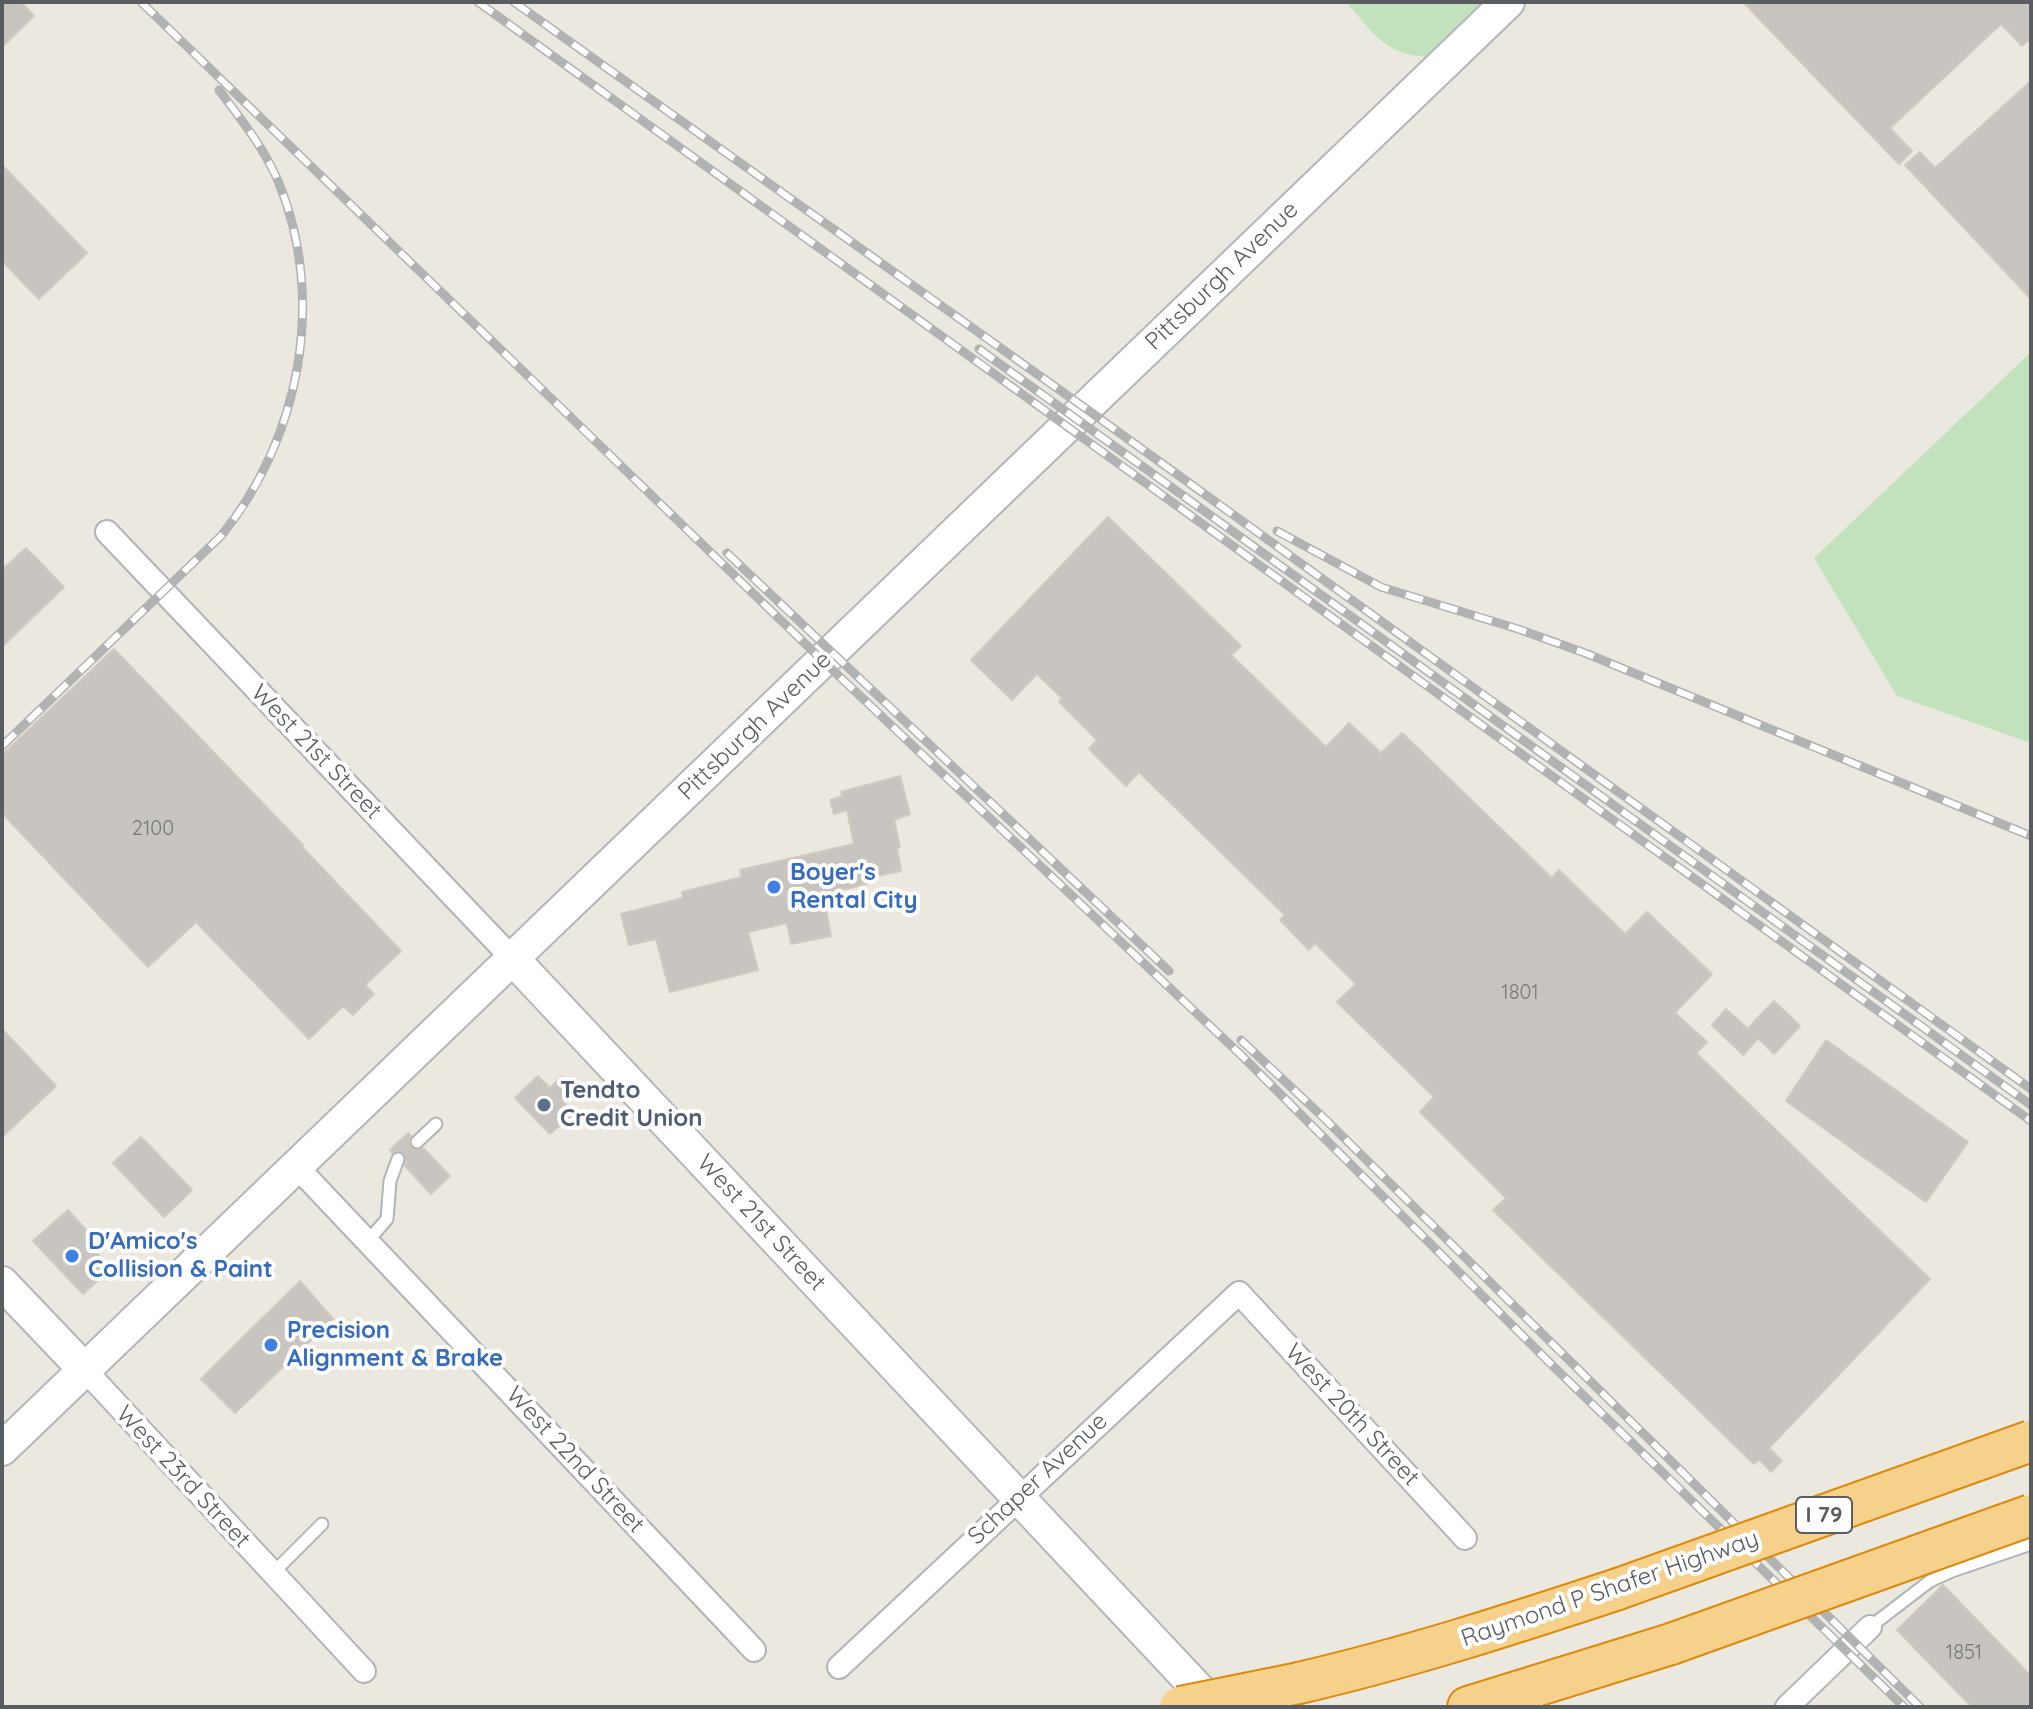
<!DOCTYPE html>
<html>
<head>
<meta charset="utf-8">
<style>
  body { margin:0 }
  #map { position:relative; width:2033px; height:1709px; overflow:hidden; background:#ebe8e0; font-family:Quicksand,sans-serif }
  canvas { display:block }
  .frame { position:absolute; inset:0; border:4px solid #595d60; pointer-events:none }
</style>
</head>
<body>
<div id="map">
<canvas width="2033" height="1709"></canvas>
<div class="frame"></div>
</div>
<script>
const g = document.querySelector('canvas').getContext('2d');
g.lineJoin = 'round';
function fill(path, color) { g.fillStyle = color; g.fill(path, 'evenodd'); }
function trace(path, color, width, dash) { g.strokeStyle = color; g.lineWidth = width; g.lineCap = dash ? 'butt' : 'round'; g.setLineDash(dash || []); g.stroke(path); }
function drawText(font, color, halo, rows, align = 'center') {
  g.font = font + ' Quicksand,sans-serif'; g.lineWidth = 8; g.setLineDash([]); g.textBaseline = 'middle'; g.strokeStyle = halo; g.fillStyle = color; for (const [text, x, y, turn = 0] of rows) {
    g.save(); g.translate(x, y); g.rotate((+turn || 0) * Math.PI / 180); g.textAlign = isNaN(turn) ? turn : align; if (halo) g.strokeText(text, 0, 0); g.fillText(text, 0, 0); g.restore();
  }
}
fill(new Path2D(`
  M1346,2H1492L1434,57C1386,57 1375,35 1346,2Z
  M2031,352V743L1897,696L1814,558Z`), '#c1e2bd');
const building = new Path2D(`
  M2,2H21L34,16L2,47Z
  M1743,2H2025L2031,8V38L2022,46L2001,24L1890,128L1912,151L1899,164Z
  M2031,81V299L1905,165L1920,152L1935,168Z
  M2,165L87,253L39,299L2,261Z
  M1108,517L1241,646L1231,655L1326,747L1349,723L1381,753L1402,733L1552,878L1559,870L1625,934L1647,912L1712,974L1675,1013L1707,1042L1696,1053L1930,1279L1769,1448L1782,1461L1771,1472L1759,1459L1754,1464L1493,1210L1506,1198L1420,1112L1434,1097L1337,1002L1356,984L1315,943L1309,950L1280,920L1285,915L1139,772L1126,786L1089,749L1097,740L1059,702L1062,698L1037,674L1012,700L971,660Z
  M26,548L64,587L2,647V570Z
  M114,649L303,845L302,847L401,951L365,985L374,994L353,1015L343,1006L309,1039L196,922L148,967L2,813V755Z
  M900,776L910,814L894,820L900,847H897L901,871L877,876V881L823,895L831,936L791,944L787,923L748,932L758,970L670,992L656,939L629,945L621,914L683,898L682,892L742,877L740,870L854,844L847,810L834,814L830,800L843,796L841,792Z
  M1774,1001L1800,1026L1774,1054L1758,1038L1743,1055L1712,1025L1726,1009L1750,1031L1747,1029Z
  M2,1029L56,1086L2,1137Z
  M1826,1040L1968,1142L1926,1202L1786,1101Z
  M538,1076L550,1088L561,1077L573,1090L562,1101L574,1113L550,1134L515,1098Z
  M408,1133L411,1136L409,1140L410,1147L415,1150L423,1148L450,1176L431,1194L405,1166L406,1158L404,1153L397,1151L392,1153L390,1150Z
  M141,1137L192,1190L164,1217L113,1163Z
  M68,1210L95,1240L89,1245L111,1268L83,1294L33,1241Z
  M300,1281L333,1319L235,1413L201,1379Z
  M1943,1585L2031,1676V1707H1972L1897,1630Z`);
fill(building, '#c8c5c0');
trace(building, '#cfc9bf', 2);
const lane = new Path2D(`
  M417,1142L436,1124
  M368,1241L387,1219L390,1181L398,1159
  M273,1573L322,1524
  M1870,1627L1930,1581L1952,1571L2031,1544`);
const street = new Path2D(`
  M107,532L511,957
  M296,1166L754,1650
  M84,1369L364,1671
  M839,1667L1239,1293L1465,1538
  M1787,1707L1870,1627`);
const secondary = new Path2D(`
  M511,957L1215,1707
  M2,1283L84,1369
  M2,1449L1508,2`);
const highway = new Path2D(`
  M1299,1683C1407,1658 1512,1624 1618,1589
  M1468,1707L1671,1644`);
trace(lane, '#b1b4b7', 15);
trace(street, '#b1b4b7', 26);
trace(secondary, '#b2b6ba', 36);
trace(highway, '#de8a0d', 44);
trace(lane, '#fff', 11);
trace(street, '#fff', 22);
trace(secondary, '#fff', 32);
trace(highway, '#f6d18c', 40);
const rail = new Path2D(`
  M141,2L823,661L1242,1056L1554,1367L1904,1707
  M478,2L2031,1121
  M514,2L1085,408L2031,1089
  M979,349L2031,1105
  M1277,531L1381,587L1518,629L1585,653L2031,836
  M727,553L1169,971
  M2,746L221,536C300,439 327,299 278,181C264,148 241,119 219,90
  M1241,1040L1326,1120L1920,1707`);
trace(rail, '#b1b2b2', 9);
trace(rail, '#fff', 6, [18]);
const highwayBridge = new Path2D(`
  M1618,1589L2031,1441
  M1671,1644L2031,1515
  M1180,1707L1299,1683`);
trace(highwayBridge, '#de8a0d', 44, []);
trace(highwayBridge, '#f6d18c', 40);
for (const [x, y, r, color] of [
  [774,887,8,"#3f7fe0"],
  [544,1105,8,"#5c6f8a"],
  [72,1256,8,"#3f7fe0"],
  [271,1345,8,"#3f7fe0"]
]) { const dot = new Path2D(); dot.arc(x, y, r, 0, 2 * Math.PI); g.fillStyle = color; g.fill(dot); trace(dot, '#fff', 3); }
drawText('20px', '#757778', null, [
  ["2100",153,829],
  ["1801",1520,993],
  ["1851",1964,1653]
]);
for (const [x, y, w] of [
  [1824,1515,56]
]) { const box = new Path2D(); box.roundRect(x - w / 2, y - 18, w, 36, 6); g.fillStyle = '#fff'; g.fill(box); trace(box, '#595d60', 2); }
drawText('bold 22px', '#595d60', null, [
  ["I 79",1824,1515]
]);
drawText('24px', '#595d60', '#fff', [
  ["Pittsburgh Avenue",1222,276,-44],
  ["Pittsburgh Avenue",755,726,-44],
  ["West 21st Street",316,752,46],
  ["West 21st Street",761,1223,47],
  ["West 20th Street",1352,1415,47],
  ["West 22nd Street",575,1460,47],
  ["West 23rd Street",183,1477,47],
  ["Schaper Avenue",1038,1479,-43],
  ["Raymond P Shafer Highway",1610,1589,-19]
]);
drawText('bold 24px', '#366cbe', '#fff', [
  ["Boyer's",790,873],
  ["Rental City",790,901],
  ["D'Amico's",88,1242],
  ["Collision & Paint",88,1270],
  ["Precision",287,1331],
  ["Alignment & Brake",287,1359]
], 'left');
drawText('bold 24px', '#4e5e75', '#fff', [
  ["Tendto",560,1091],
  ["Credit Union",560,1119]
], 'left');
</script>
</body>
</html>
